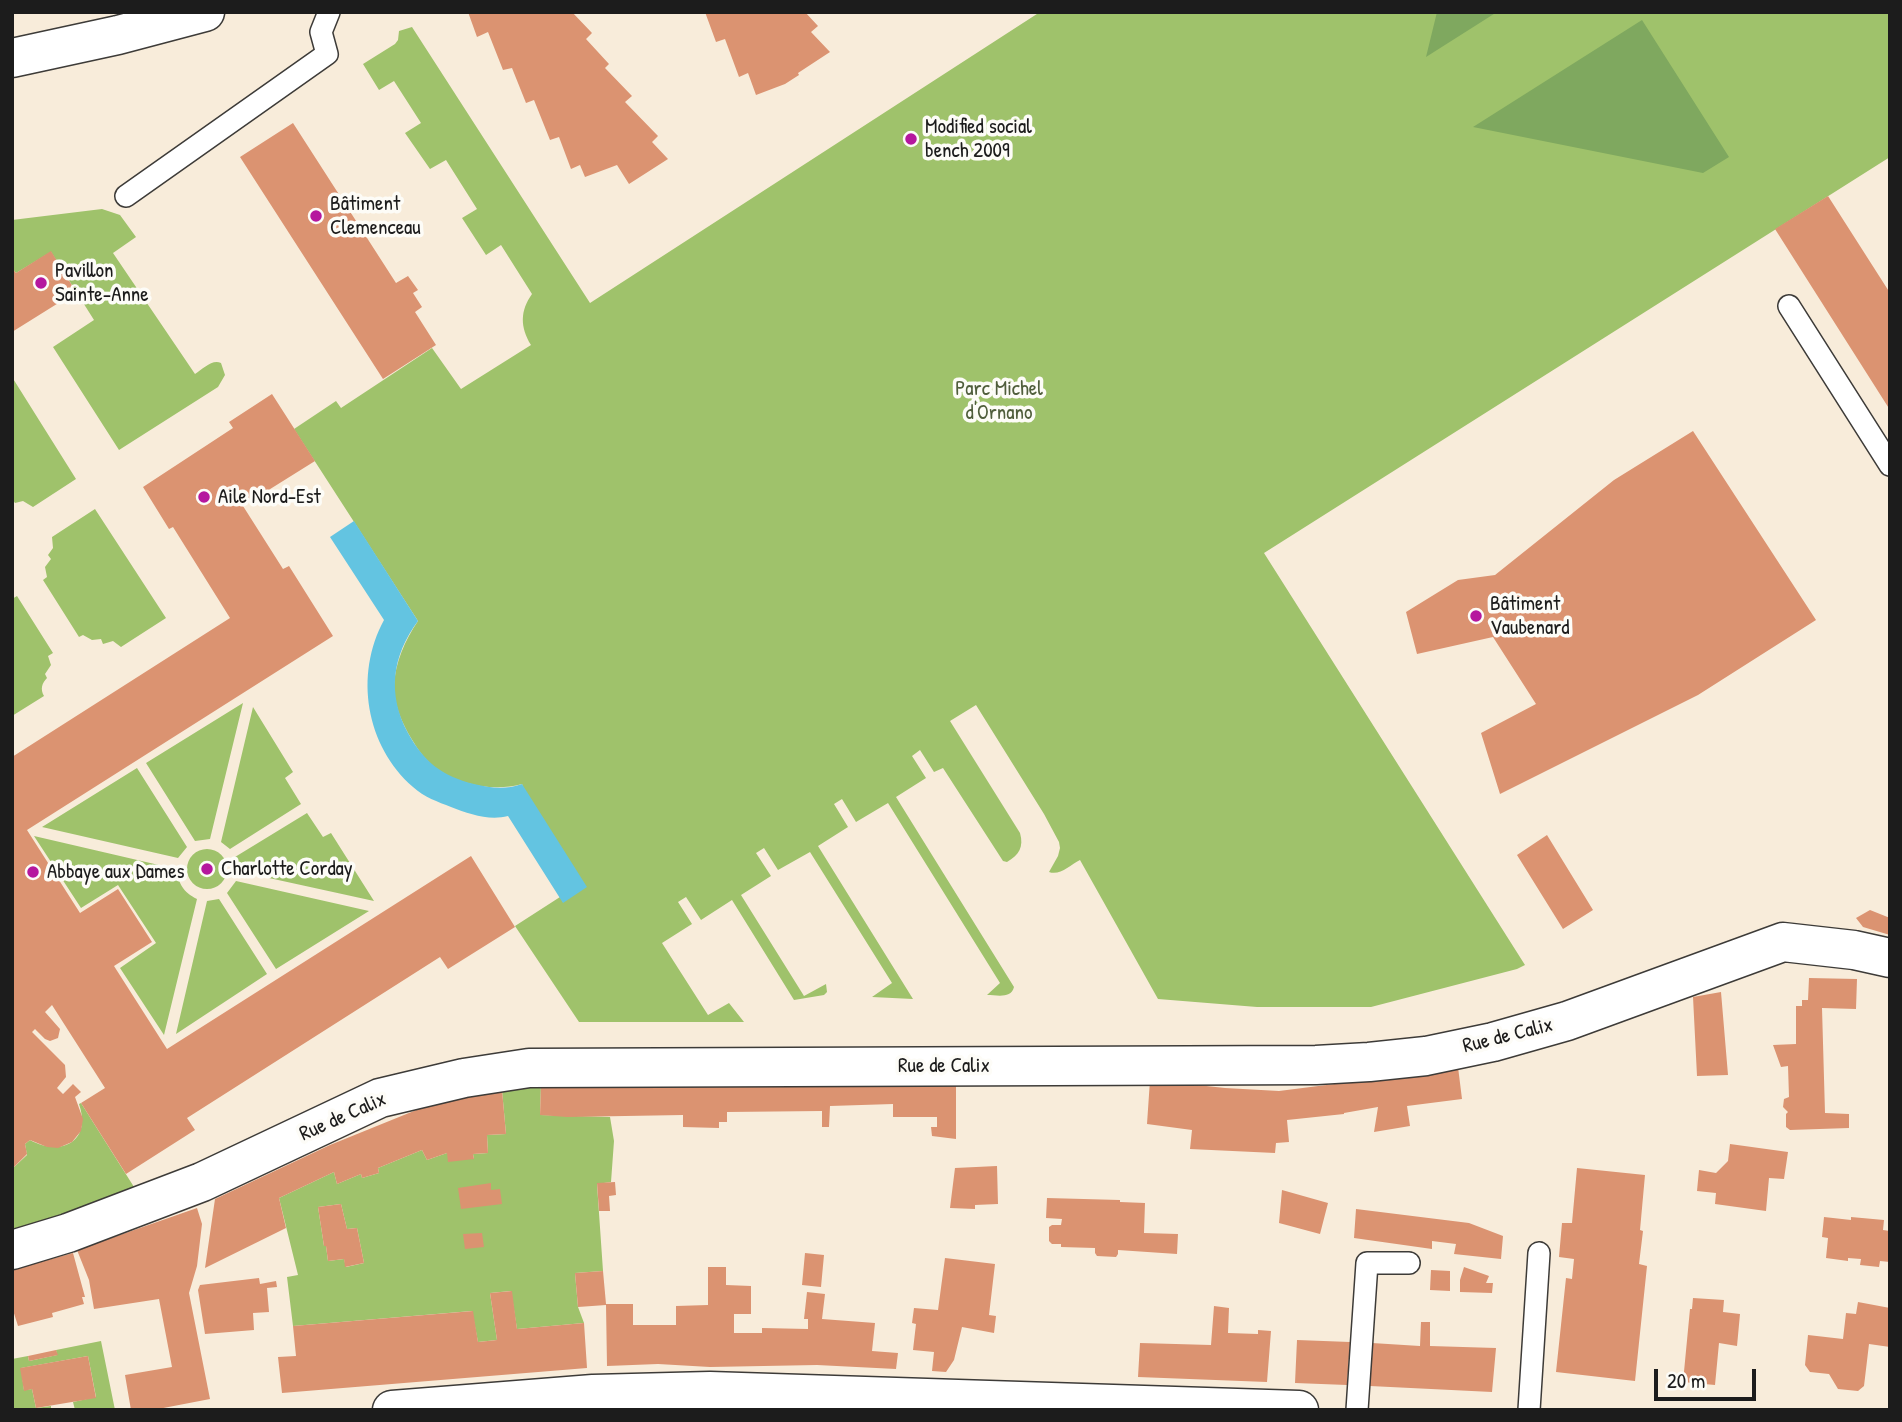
<!DOCTYPE html>
<html>
<head>
<meta charset="utf-8">
<style>
  body { margin:0 }
  #map { position:relative; width:1902px; height:1422px; overflow:hidden; background:#f8ecda; font-family:"Patrick Hand",sans-serif }
  canvas { display:block }
  .frame { position:absolute; inset:0; border:14px solid #1c1c1c; pointer-events:none }
  .scale { position:absolute; left:1654px; top:1369px; width:102px; height:32px; box-sizing:border-box; border:4px solid #1c1c1c; border-top:0; padding-left:9px; font-size:21px; line-height:24px; white-space:nowrap; color:#1c1c1c; -webkit-text-stroke:5px #fdfcf7; paint-order:stroke }
</style>
</head>
<body>
<div id="map">
<canvas width="1902" height="1422"></canvas>
<div class="frame"></div>
<div class="scale">20 m</div>
</div>
<script>
const g = document.querySelector('canvas').getContext('2d');
g.lineJoin = 'round';
function fill(path, color) { g.fillStyle = color; g.fill(path, 'evenodd'); }
function trace(path, color, width, dash) { g.strokeStyle = color; g.lineWidth = width; g.lineCap = dash ? 'butt' : 'round'; g.setLineDash(dash || []); g.stroke(path); }
function drawText(font, color, halo, rows, align = 'center') {
  g.font = font + ' "Patrick Hand",sans-serif'; g.lineWidth = 7; g.setLineDash([]); g.textBaseline = 'middle'; g.strokeStyle = halo; g.fillStyle = color; for (const [text, x, y, turn = 0] of rows) {
    g.save(); g.translate(x, y); g.rotate((+turn || 0) * Math.PI / 180); g.textAlign = isNaN(turn) ? turn : align; if (halo) g.strokeText(text, 0, 0); g.fillText(text, 0, 0); g.restore();
  }
}
fill(new Path2D(`
  M1040,12H1890V157L1264,553L1525,965L1517,969L1371,1007H1257L1158,999L1080,860C1070,865 1060,876 1049,872L1058,856L1060,848L1059,842L1044,814L976,705L950,721L1020,833C1024,847 1019,855 1007,862L1003,861L943,768L934,772L920,750L912,756L926,778L896,797L1014,987C1011,999 997,995 987,995L1000,983L888,803L856,822L842,799L834,804L848,827L818,846L913,999L872,997L892,983L810,852L778,870L764,848L756,853L771,876L741,895L804,996L826,984L827,992L824,995L794,1000L732,900L701,920L686,897L678,902L692,924L662,943L708,1015L729,1003L744,1022H579L515,926L560,897L563,902L522,784C494,792 458,785 434,767C423,758 415,745 408,733C400,718 394,703 394,686C395,663 405,640 418,621L294,429L336,401L341,408L432,348L461,389L531,345C520,327 520,311 532,294L501,245L486,255L462,218L477,209L446,160L430,169L405,133L421,123L394,81L379,90L363,64L395,44L398,40L399,31L412,27L590,303Z
  M102,209L120,215L136,237L113,253L195,374C203,369 212,359 221,363L225,375L218,387L119,450L53,347L94,320L51,252L16,273L12,268V220Z
  M12,377L76,479L33,507L23,501L15,503L12,499Z
  M95,509L166,618L121,647L113,641L103,644L101,639L92,640L83,635L79,637L43,580L47,577L45,567L51,559L48,555L53,548L52,537Z
  M17,596L53,653L48,656L51,665L45,674L47,678C42,683 40,689 44,696L12,716V599Z
  M243,703L210,839L195,841L146,763Z
  M253,707L293,772L285,778L301,804L230,849L221,842Z
  M137,768L187,847L178,858L42,827Z
  M307,813L323,837L331,833L374,901L237,871L235,857Z
  M34,836L176,869C179,884 183,892 197,899L164,1035L120,968L156,943L118,885L81,908Z
  M187 869a20 20 0 1 1 40 0a20 20 0 1 1-40 0Z
  M236,881L369,911L276,969L227,893Z
  M219,899L267,974L176,1034L207,901Z
  M541,1085L540,1115L610,1117L614,1141L611,1182L597,1184L603,1271L575,1273L578,1307L584,1323L517,1329L511,1291L490,1293L497,1340L478,1342L472,1311L293,1326L287,1277L298,1275L279,1198L334,1172L337,1184L361,1174L362,1178L379,1173L378,1168L422,1150L427,1160L447,1153L474,1159L473,1154L488,1153L487,1135L506,1134L502,1090ZM341,1204L347,1229L357,1228L364,1263L346,1267L344,1259L328,1261L326,1246H324L318,1207Z
  M81,1103L134,1187L60,1217L12,1229V1169L27,1155L25,1144L30,1140C61,1157 92,1142 79,1104Z
  M101,1341L115,1410H75L73,1402L96,1397L88,1356L21,1368L24,1390L32,1389L36,1408L51,1406V1410H12V1359L28,1356L29,1361L57,1355L56,1350Z`), '#9fc26b');
fill(new Path2D(`
  M1437,12H1497L1426,57Z
  M1642,20L1729,157L1703,173L1473,127Z`), '#7fa85f');
fill(new Path2D(`
  M354,521L418,621C392,656 387,694 408,733C424,762 442,776 474,784C491,788 505,790 522,784L587,887L563,903L508,816C489,821 469,814 451,807C438,802 424,797 413,787C366,746 354,675 384,620L330,537Z`), '#63c4e1');
fill(new Path2D(`
  M468,12H572L592,33L586,39L609,64L605,68L632,96L625,102L658,136L652,142L668,159L629,184L617,165L585,177L580,165L571,169L559,137L550,140L534,100L526,103L512,68L503,70L488,32L477,37Z
  M705,12H805L818,26L811,32L830,52L798,73L799,75L785,84L756,95L748,73L739,77L725,39L716,42Z
  M293,123L396,283L408,276L418,290L413,293L422,307L415,312L436,345L383,379L240,157Z
  M1828,196L1890,293V410L1775,229Z
  M51,251L76,292L12,332V268L16,273Z
  M272,394L315,461L243,506L283,569L289,566L333,636L27,830L80,913L118,889L152,942L114,966L167,1049L471,856L515,927L448,969L440,957L187,1118L195,1130L126,1174L81,1103L105,1088L52,1005L45,1012L60,1029L58,1038L50,1041L45,1039L35,1029L32,1032L65,1065L66,1077L57,1088L63,1094L73,1084L81,1092L75,1097L83,1119L81,1131L72,1142L58,1148L47,1147L30,1140L25,1144L27,1154L12,1169V757L230,618L173,527L169,529L143,487L233,428L229,422Z
  M1693,431L1816,620L1698,695L1500,794L1481,733L1536,704L1493,637L1417,654L1406,612L1458,580L1495,575L1614,480Z
  M1547,835L1593,910L1563,929L1517,855Z
  M1870,910L1890,918V935L1863,927L1856,918Z
  M1809,978L1857,979L1856,1009L1822,1008L1825,1113L1849,1114V1128L1790,1130L1786,1127V1114L1788,1112L1783,1107L1784,1099L1789,1097L1788,1066L1781,1067L1773,1045L1796,1044V1006H1802V1000H1808Z
  M1721,992L1728,1075L1697,1076L1693,997Z
  M1458,1067L1462,1099L1407,1106L1410,1126L1374,1132L1378,1107L1344,1113V1114L1287,1120L1289,1142L1276,1143L1275,1153L1190,1149L1192,1130L1147,1124L1150,1080L1225,1088L1279,1091L1429,1072Z
  M956,1080V1139L932,1136L931,1127H937V1117H893V1104L830,1106L829,1127H822V1111L727,1112V1122H719V1128L683,1127V1115L567,1117L540,1115L541,1085Z
  M502,1090L506,1134L487,1135L488,1153L473,1154L474,1159L448,1162L447,1153L427,1160L422,1150L378,1168L379,1173L362,1178L361,1174L337,1184L334,1172L279,1198L286,1228L205,1268L215,1199L330,1145L441,1100Z
  M1730,1144L1788,1152L1784,1179L1769,1178L1766,1211L1715,1204L1716,1193L1697,1191L1699,1170L1716,1173L1728,1161Z
  M997,1166L998,1204L975,1205V1209L950,1208L955,1168Z
  M1577,1168L1645,1175L1640,1230L1643,1231L1639,1264L1647,1266L1635,1381L1556,1372L1566,1278L1572,1279L1574,1259L1559,1257L1562,1223H1572Z
  M615,1182L616,1195L609,1196L610,1211H599L597,1183Z
  M491,1183V1190L500,1189L502,1204L461,1209L458,1188Z
  M1282,1190L1328,1203L1320,1234L1279,1223Z
  M1047,1198L1120,1200V1202L1145,1203L1144,1233L1178,1234L1177,1254L1118,1250V1254L1116,1257L1097,1256L1095,1253V1248L1061,1247V1244H1052L1049,1241V1227L1052,1225H1061L1062,1219L1046,1218Z
  M341,1204L347,1229L357,1228L364,1263L345,1267L344,1259L328,1261L326,1246H324L318,1207Z
  M197,1208L202,1224L197,1266L189,1293L210,1399L153,1410H131L125,1375L172,1367L159,1299L94,1309L89,1280L77,1250Z
  M1356,1209L1469,1223L1503,1236L1501,1259L1454,1254L1456,1244L1432,1241V1249L1354,1238Z
  M1824,1217L1851,1220V1217L1884,1220L1883,1230L1890,1231V1262L1880,1261L1879,1267L1860,1265L1861,1259L1848,1258V1261L1826,1258L1828,1238L1822,1237Z
  M482,1233L484,1247L465,1249L463,1234Z
  M73,1253L85,1297H82L84,1304L52,1313L53,1317L18,1326L12,1307V1270Z
  M805,1253L824,1255L821,1287L802,1285Z
  M945,1258L995,1264L989,1315L996,1316L994,1333L962,1327L954,1360L946,1372L932,1371L934,1352L913,1350L916,1324L912,1323L914,1308L938,1310Z
  M708,1267H726V1285L751,1286V1314H734V1333H762V1328L808,1329V1319H804L807,1292L825,1294L822,1319L875,1323L872,1351L898,1353L896,1369L817,1365L710,1367L658,1364L607,1366L606,1305L578,1307L575,1273L603,1271L606,1304H633V1325H676V1306L708,1305Z
  M1464,1267L1489,1276L1486,1283H1493L1492,1293L1460,1292V1280Z
  M1431,1270L1450,1271V1291L1430,1290Z
  M259,1278L260,1284L276,1281L277,1287L267,1288L269,1312L253,1313L254,1330L205,1334L198,1290L200,1285Z
  M512,1291L517,1329L584,1323L587,1368L282,1393L278,1357L296,1356L293,1326L473,1311L478,1342L497,1340L490,1293Z
  M1693,1298L1724,1300L1723,1312L1740,1314L1737,1346L1719,1343L1715,1385L1683,1382L1690,1309H1692Z
  M1858,1302L1890,1308V1347L1869,1344L1864,1386L1858,1391L1838,1389L1829,1374L1810,1372L1805,1365L1808,1335L1843,1339L1846,1313L1856,1314Z
  M1214,1306L1229,1308L1228,1333L1258,1334V1330L1271,1331L1267,1382L1138,1377L1140,1343L1211,1345Z
  M1421,1322H1430V1346L1496,1348L1492,1392L1370,1386L1372,1343L1420,1346Z
  M1297,1340L1350,1342L1347,1385L1295,1383Z
  M56,1350L58,1355L29,1361L28,1356Z
  M88,1356L96,1398L36,1408L32,1389L24,1391L20,1368Z`), '#db9371');
const lane = new Path2D(`
  M126,196L327,54L321,32L329,12
  M1789,306L1890,465
  M1357,1410L1367,1263H1409
  M1529,1410L1539,1253`);
const street = new Path2D(`
  M12,1250L68,1233L202,1182L380,1098L464,1078L529,1068L1316,1065L1369,1062L1426,1056L1493,1042L1567,1021L1783,942L1854,950L1890,958
  M392,1410L593,1394L710,1391L1299,1410`);
const secondary = new Path2D(`
  M12,58L118,35L205,12`);
trace(lane, '#3d3b38', 24);
trace(street, '#3d3b38', 41);
trace(secondary, '#3d3b38', 41);
trace(lane, '#fff', 21);
trace(street, '#fff', 38);
trace(secondary, '#fff', 38);
for (const [x, y, r, color] of [
  [911,139,7,"#b5179e"],
  [316,216,7,"#b5179e"],
  [41,283,7,"#b5179e"],
  [204,497,7,"#b5179e"],
  [1476,616,7,"#b5179e"],
  [207,869,7,"#b5179e"],
  [33,872,7,"#b5179e"]
]) { const dot = new Path2D(); dot.arc(x, y, r, 0, 2 * Math.PI); g.fillStyle = color; g.fill(dot); trace(dot, '#fdfcf7', 2.5); }
drawText('21px', '#1c1c1c', '#fdfcf7', [
  ["Modified social",925,127],
  ["bench 2009",925,151],
  ["Bâtiment",330,204],
  ["Clemenceau",330,228],
  ["Pavillon",55,271],
  ["Sainte-Anne",55,295],
  ["Aile Nord-Est",218,497],
  ["Bâtiment",1490,604],
  ["Vaubenard",1490,628],
  ["Charlotte Corday",221,869],
  ["Abbaye aux Dames",47,872]
], 'left');
drawText('21px', '#505e3c', '#fdfcf7', [
  ["Parc Michel",999,389],
  ["d'Ornano",999,413]
]);
drawText('21px', '#1c1c1c', '#fdfcf7', [
  ["Rue de Calix",1508,1036,-14],
  ["Rue de Calix",944,1066],
  ["Rue de Calix",343,1117,-24]
]);
</script>
</body>
</html>
